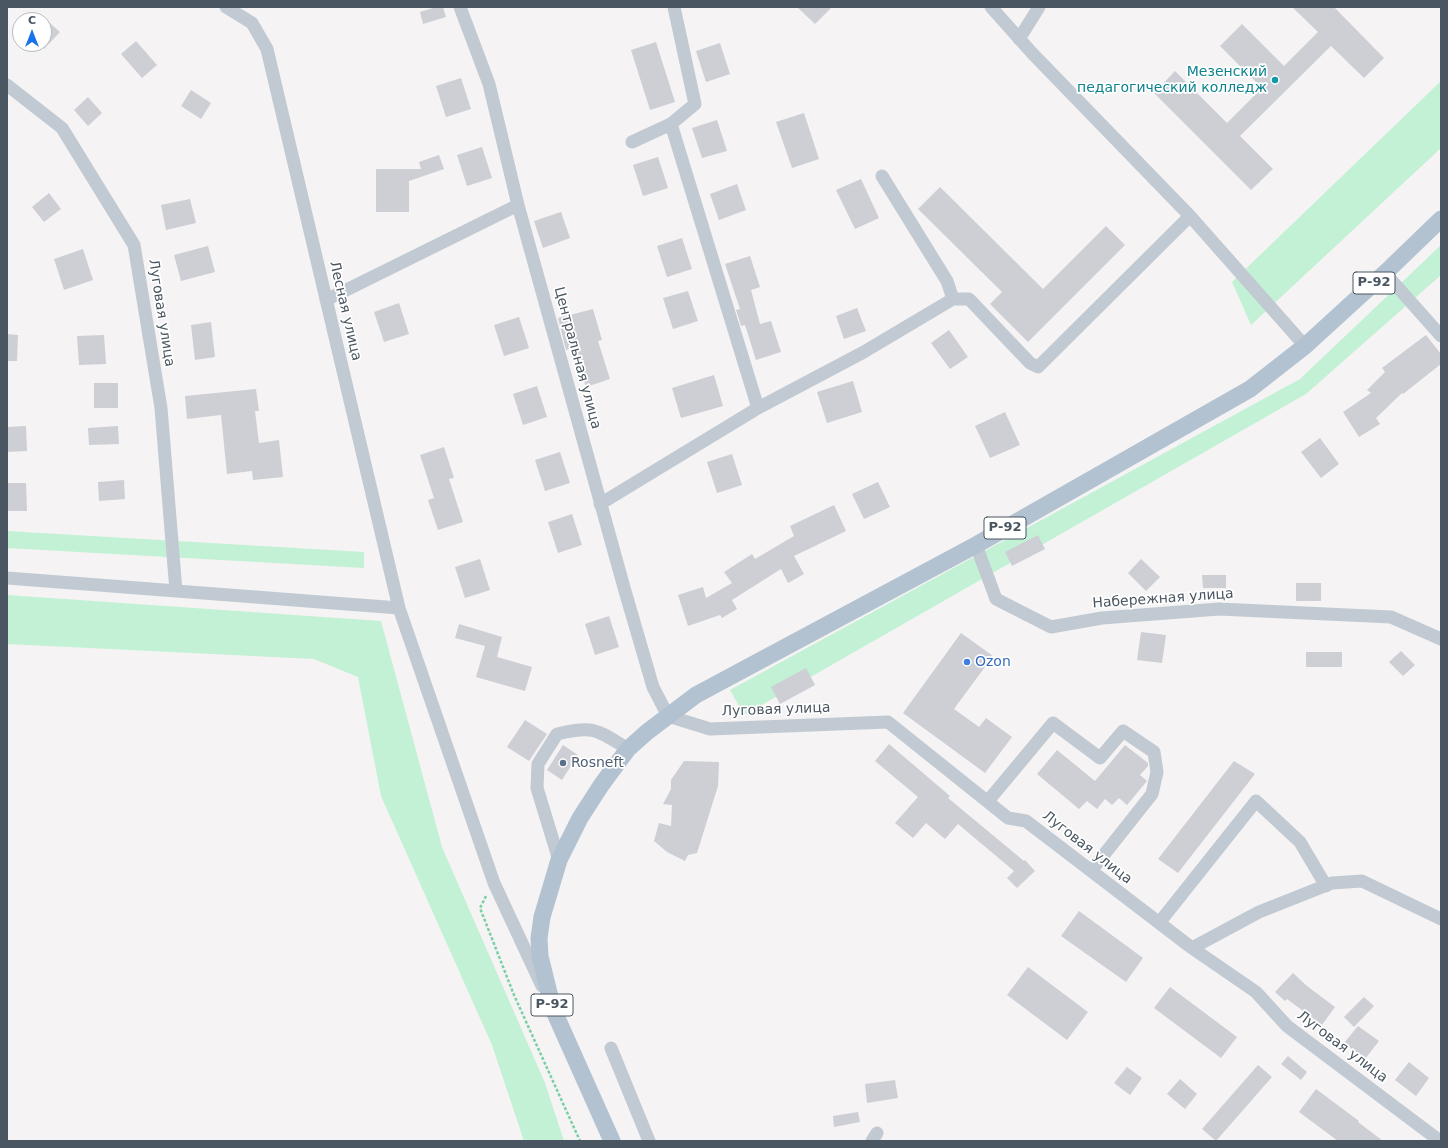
<!DOCTYPE html>
<html>
<head>
<meta charset="utf-8">
<style>
  body { margin:0 }
  #map { position:relative; width:1448px; height:1148px; overflow:hidden; background:#f5f3f3; font-family:"DejaVu Sans",sans-serif }
  canvas { display:block }
  .frame { position:absolute; inset:0; border:8px solid #4a5661; pointer-events:none }
  .north { position:absolute; left:12px; top:12px; width:40px; height:40px; box-sizing:border-box; background:#fff; border:1px solid #b7bbc0; border-radius:50%; rotate:0deg; font-size:11px; font-weight:700; line-height:16px; text-align:center; color:#4a5661 }
  .north::after { content:''; display:block; margin:auto; width:14px; height:18px; background:#1a73e8; clip-path:polygon(50% 0,100% 100%,50% 72%,0 100%) }
</style>
</head>
<body>
<div id="map">
<canvas width="1448" height="1148"></canvas>
<div class="frame"></div>
<div class="north">С</div>
</div>
<script>
const g = document.querySelector('canvas').getContext('2d');
g.lineJoin = 'round';
function fill(path, color) { g.fillStyle = color; g.fill(path, 'evenodd'); }
function trace(path, color, width, dash) { g.strokeStyle = color; g.lineWidth = width; g.lineCap = dash ? 'butt' : 'round'; g.setLineDash(dash || []); g.stroke(path); }
function drawText(font, color, halo, rows, align = 'center') {
  g.font = font + ' "DejaVu Sans",sans-serif'; g.lineWidth = 3.5; g.setLineDash([]); g.textBaseline = 'middle'; g.strokeStyle = halo; g.fillStyle = color; for (const [text, x, y, turn = 0] of rows) {
    g.save(); g.translate(x, y); g.rotate((+turn || 0) * Math.PI / 180); g.textAlign = isNaN(turn) ? turn : align; if (halo) g.strokeText(text, 0, 0); g.fillText(text, 0, 0); g.restore();
  }
}
fill(new Path2D(`
  M1441,81V148L1251,325L1232,282Z
  M1441,245V275L1306,394L744,715L730,690L1300,379Z
  M7,531L364,552V568L7,548Z
  M7,595L381,621L442,847L545,1083L564,1141H524L492,1045L381,796L358,677L314,659L7,644Z`), '#c3f1d5');
fill(new Path2D(`
  M436,7H443L446,17L423,24L420,12Z
  M797,7H832L815,24Z
  M1292,7H1334L1384,58L1364,78L1331,46L1240,136L1273,169L1251,190L1154,93L1175,71L1227,123L1262,88L1220,46L1242,24L1284,66L1318,32Z
  M44,18L60,32L44,49Z
  M136,41L157,65L142,78L121,54Z
  M656,42L675,102L650,110L631,50Z
  M720,43L730,74L706,82L696,51Z
  M461,78L471,109L446,117L436,86Z
  M191,90L211,103L201,119L181,106Z
  M88,97L102,113L88,126L74,110Z
  M804,113L819,159L792,168L776,122Z
  M717,120L727,151L702,158L692,128Z
  M482,147L492,178L467,186L457,155Z
  M439,155L444,169L409,181V212H376V169H421L419,162Z
  M658,157L668,188L643,196L633,165Z
  M861,179L879,218L855,229L836,190Z
  M737,184L746,210L719,220L710,194Z
  M940,187L1043,289L1106,226L1125,245L1028,342L990,304L1002,292L918,209Z
  M49,193L61,209L44,222L32,207Z
  M190,199L196,223L166,230L161,205Z
  M561,212L570,238L543,248L534,221Z
  M682,238L692,269L667,277L657,246Z
  M208,246L215,272L181,281L174,255Z
  M83,249L93,280L64,290L54,259Z
  M750,256L760,287L751,290L760,324L771,321L781,352L756,360L745,325L741,326L736,310L740,309L725,264Z
  M688,291L698,321L673,329L663,298Z
  M399,303L409,334L384,342L374,312Z
  M857,308L866,331L844,339L836,316Z
  M593,309L602,340L598,341L610,379L586,387L573,348L566,350L558,318Z
  M519,317L529,348L504,356L494,325Z
  M211,322L215,357L195,360L191,325Z
  M949,330L968,357L950,369L931,343Z
  M7,334L18,335L17,361H7Z
  M104,335L106,364L79,365L77,336Z
  M1426,335L1441,354V364L1403,394L1402,393L1376,418L1380,424L1359,437L1343,412L1371,393L1367,390L1385,372L1382,368Z
  M714,375L723,406L681,418L672,388Z
  M853,381L862,412L827,423L817,392Z
  M94,383H118V408H94Z
  M537,386L547,417L523,425L513,394Z
  M256,389L259,411H255L259,443L279,440L283,477L253,480L252,471L227,474L221,415L187,419L185,396Z
  M1005,412L1020,445L990,458L975,426Z
  M26,426L27,451L7,452V427Z
  M118,426L119,444L89,445L88,428Z
  M1320,438L1339,464L1321,478L1301,452Z
  M444,447L454,478L449,479L463,522L438,530L428,500L434,498L420,455Z
  M560,452L570,483L545,491L535,460Z
  M732,454L742,485L717,493L707,462Z
  M124,480L125,499L99,501L98,482Z
  M878,482L890,507L864,519L852,494Z
  M7,483H26L27,511H7Z
  M834,505L846,531L794,556L804,574L788,583L781,569L732,600L737,609L722,618L720,615L688,626L678,595L703,587L706,598L732,583L724,572L752,554L755,559L794,536L790,526Z
  M572,514L582,545L558,553L548,522Z
  M1038,535L1045,549L1012,566L1005,552Z
  M480,559L490,590L465,598L455,567Z
  M1141,559L1160,577L1146,591L1128,573Z
  M1202,575H1226V588H1203Z
  M1296,583H1321V601H1296Z
  M609,616L619,647L595,655L585,624Z
  M459,624L502,637L497,657L532,667L525,691L476,677L485,646L455,638Z
  M1141,632L1166,635L1162,663L1137,660Z
  M961,633L993,656L954,709L979,727L986,718L1012,737L985,773L903,713Z
  M1401,651L1415,665L1403,676L1389,662Z
  M1306,652H1342V667H1306Z
  M806,668L815,685L780,704L771,687Z
  M525,720L547,734L529,761L507,747Z
  M889,744L950,796L948,798L1024,861L1025,860L1035,871L1017,888L1007,878L1014,871L958,824L945,839L926,823L913,838L895,823L918,797L875,761Z
  M563,745L578,755L562,780L547,770Z
  M1125,745L1148,763V766L1140,775L1147,781L1127,805L1119,798L1112,805L1105,799L1097,809L1087,801L1079,809L1037,774L1057,750L1095,781Z
  M684,761L719,762L718,786L697,853L688,855L685,861L667,852L654,841L659,823L671,826L672,805L663,804L671,789V780Z
  M1234,761L1255,774L1178,873L1158,859Z
  M1079,911L1143,958L1126,982L1061,936Z
  M1028,967L1088,1012L1067,1040L1007,995Z
  M1293,973L1307,986L1335,1007L1322,1025L1287,999L1285,1001L1275,992Z
  M1170,987L1237,1037L1221,1058L1154,1008Z
  M1364,997L1374,1006L1354,1027L1344,1017Z
  M1358,1026L1379,1041L1365,1059L1344,1043Z
  M1288,1056L1307,1072L1301,1080L1281,1064Z
  M1409,1062L1429,1078L1416,1096L1395,1080Z
  M1258,1065L1272,1077L1216,1141L1202,1129Z
  M1127,1067L1142,1078L1130,1095L1114,1083Z
  M1180,1079L1197,1094L1185,1109L1167,1094Z
  M895,1080L898,1098L867,1103L865,1084Z
  M1316,1089L1359,1121L1358,1122L1383,1141H1338L1299,1112Z
  M858,1112L860,1122L834,1127L833,1116Z`), '#cdcfd5');
trace(new Path2D(`
  M486,896L480,908L514,995L580,1141`), '#7ad0a6', 2.5, [3, 2]);
trace(new Path2D(`
  M226,7L252,23L267,49L399,608
  M460,7L489,84L518,205L625,591L653,687L668,716L710,729L888,722L1008,818L1026,821L1192,948L1256,992L1287,1026L1440,1141
  M674,7L695,104L671,124L758,408
  M991,7L1032,53L1190,216
  M1019,39L1039,7
  M7,85L62,128L134,245L161,408L176,591
  M632,142L671,124
  M882,176L947,281L953,299
  M1385,273L1441,336
  M326,300L518,205
  M600,504L758,408L862,353L953,299H969L1030,363L1038,367L1190,216L1305,346
  M976,545L996,599L1051,627L1102,618L1219,609L1391,617L1441,639
  M7,578L399,608L494,883L542,986
  M988,801L1053,723L1100,758L1123,731L1154,752L1157,772L1152,794L1091,871
  M559,860L537,788L538,764L557,734C595,725 597,730 628,749
  M1159,923L1256,801L1300,842L1326,886
  M1192,948L1259,912L1332,883L1362,881L1441,919
  M611,1048L649,1141
  M872,1141L877,1133`), '#c1cad2', 13);
trace(new Path2D(`
  M612,1141L553,1009L540,956L539,938L542,917L559,860L580,818L602,784L628,749L647,732L696,695L976,545L1250,389L1305,346L1385,273L1441,219`), '#b3c2d1', 17);
for (const [x, y, r, color] of [
  [1275,80,4,"#0f9aa8"],
  [967,662,4,"#3f7fe0"],
  [563,763,4,"#5c6f8a"]
]) { const dot = new Path2D(); dot.arc(x, y, r, 0, 2 * Math.PI); g.fillStyle = color; g.fill(dot); trace(dot, '#fff', 1.5); }
for (const [x, y, w] of [
  [1374,283,42],
  [1005,528,42],
  [552,1005,42]
]) { const box = new Path2D(); box.roundRect(x - w / 2, y - 11, w, 22, 3); g.fillStyle = '#fff'; g.fill(box); trace(box, '#4a5661', 1); }
drawText('bold 13px', '#4a5661', null, [
  ["Р-92",1374,283],
  ["Р-92",1005,528],
  ["Р-92",552,1005]
]);
drawText('14px', '#0d838f', '#fff', [
  ["Мезенский",1267,72],
  ["педагогический колледж",1267,88]
], 'right');
drawText('14px', '#4a5661', '#fff', [
  ["Лесная улица",345,311,77],
  ["Луговая улица",161,313,81],
  ["Центральная улица",577,358,75],
  ["Набережная улица",1163,599,-4],
  ["Луговая улица",776,710,-2],
  ["Луговая улица",1087,848,38],
  ["Луговая улица",1342,1047,37]
]);
drawText('14px', '#366cbe', '#fff', [
  ["Ozon",975,662]
], 'left');
drawText('14px', '#4e5e75', '#fff', [
  ["Rosneft",571,763]
], 'left');
</script>
</body>
</html>
